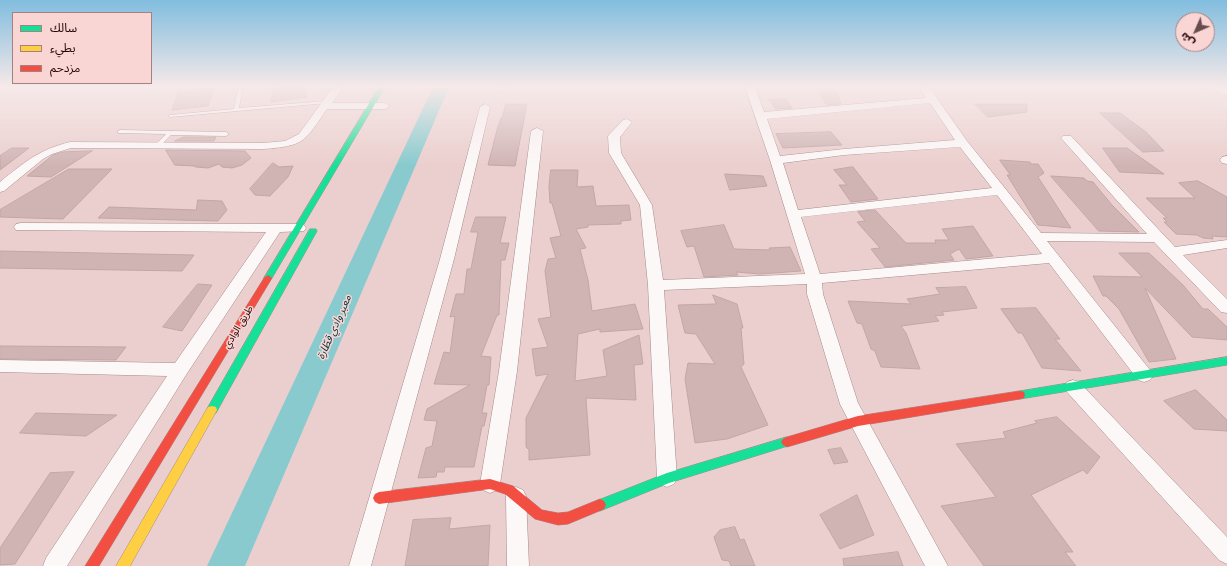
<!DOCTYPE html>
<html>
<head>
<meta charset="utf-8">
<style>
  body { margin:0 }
  #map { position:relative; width:1227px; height:566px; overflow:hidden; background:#ebcfce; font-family:Barlow,"Noto Sans Arabic",sans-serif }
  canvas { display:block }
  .legend { position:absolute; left:12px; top:12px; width:140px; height:72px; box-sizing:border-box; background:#f9d5d4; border:1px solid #a38282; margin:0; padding:5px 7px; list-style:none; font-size:12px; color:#220607 }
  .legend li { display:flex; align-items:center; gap:8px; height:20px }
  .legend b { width:20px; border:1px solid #a38282 }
  .north { position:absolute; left:1175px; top:12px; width:40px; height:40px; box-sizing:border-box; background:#f9d5d4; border:1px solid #a38282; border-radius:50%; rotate:225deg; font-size:11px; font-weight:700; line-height:16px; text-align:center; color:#220607 }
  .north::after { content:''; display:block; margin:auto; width:14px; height:18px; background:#684c4d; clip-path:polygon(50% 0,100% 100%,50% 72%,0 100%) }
</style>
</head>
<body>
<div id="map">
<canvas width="1227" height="566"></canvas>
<ul class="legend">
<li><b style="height:5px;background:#16e098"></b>سالك</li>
<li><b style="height:5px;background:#ffcf43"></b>بطيء</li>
<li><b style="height:5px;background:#f24e42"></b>مزدحم</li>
</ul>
<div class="north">ش</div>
</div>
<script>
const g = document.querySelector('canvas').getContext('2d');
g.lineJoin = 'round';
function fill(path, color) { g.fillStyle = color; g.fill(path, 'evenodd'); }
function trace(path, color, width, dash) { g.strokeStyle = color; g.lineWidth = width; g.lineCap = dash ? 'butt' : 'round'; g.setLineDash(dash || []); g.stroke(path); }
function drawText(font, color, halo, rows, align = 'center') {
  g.font = font + ' Barlow,"Noto Sans Arabic",sans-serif'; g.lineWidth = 3; g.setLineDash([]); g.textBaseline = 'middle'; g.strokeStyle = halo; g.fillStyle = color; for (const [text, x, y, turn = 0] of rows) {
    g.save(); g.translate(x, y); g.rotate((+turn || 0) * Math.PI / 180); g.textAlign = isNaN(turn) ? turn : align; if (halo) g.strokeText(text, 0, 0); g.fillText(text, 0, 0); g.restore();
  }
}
fill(new Path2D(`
  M433,87H449L245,566H207Z`), '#88cace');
const building = new Path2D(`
  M274,87H304L307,97L271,102Z
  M214,88L208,106L172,110L178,92Z
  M819,92H837L841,104L827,105Z
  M786,99L792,108L776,109L769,100Z
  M506,104H527L515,166L488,165L497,130L501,118H502Z
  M975,104H1027V112L988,117Z
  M1100,113H1120L1146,132L1164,151L1143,152Z
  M831,132L842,145L783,148L776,134Z
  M184,137H216L214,141H175Z
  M12,148H29L0,170V156Z
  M1103,148H1127L1164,174L1120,172Z
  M166,150L245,151L251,158L242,165L232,168L222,167L219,164L208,168L196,167L194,166L175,165Z
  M92,151L51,177L27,176L53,155L63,152Z
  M1000,160L1030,162L1031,164H1038L1044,173L1038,177L1071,228L1038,225L1007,175H1010Z
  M273,163L279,167L293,166L288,177L270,196L255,195L250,189Z
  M853,167L878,199L851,202L839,185H847L834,170Z
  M69,169H112L63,219L0,217V210Z
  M551,170H578L577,187L593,186L596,206L629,205L631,220L621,221V224L588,225V227L576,229L586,248L580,249L588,280L592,311L635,304L643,329L600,332V329L578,334L575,381L607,376L603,350L639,335L643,364L634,365L636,400L586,398L590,455L529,460V450L526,447V418L548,374L536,376L532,349L548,347L538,319L551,317L545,271L548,259L556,258L550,238L561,236L552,203H550L549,187Z
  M725,174L763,176L767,186L730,190Z
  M1051,176L1084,178L1087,181L1093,182L1112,205L1139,232L1099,231Z
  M1198,181L1227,197V237L1212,236L1213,239L1203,238L1197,235L1176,234L1164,222H1167L1163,218H1167L1146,198H1195L1179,183Z
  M198,200L222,201L227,210L218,221L98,218L109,207L196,210Z
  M875,210L906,243H936L935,240H949L942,229L973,226L993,256L966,259L959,249L950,254L954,260L885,267L871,249L880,248L857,222L865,221L858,212Z
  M476,217H506L500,243H509L505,260H501L499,315H497L481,356L491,357L489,385H487L482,413H487L484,426H482L474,467H445L444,472H437L436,477L418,478L426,448L432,446L437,421L424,420L427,409L470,385L434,384L444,352L450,353L455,316L450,317L456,294H464L467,269H471L478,232H471Z
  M724,225L734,249L770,250L769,248L790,247L801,271L760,274L736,272L738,275L704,277L694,246L687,247L681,231Z
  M0,251L194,255L182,271L0,268Z
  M1119,253H1149L1183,285L1203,309H1208L1227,327V340L1192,337L1145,288L1176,359L1149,362L1119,309L1106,296H1103L1093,276L1142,277Z
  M198,284L212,285L182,331L163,327Z
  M966,287L977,308L942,312L944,315L935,316L939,321L901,326L906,333L920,369L881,367L875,351L871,349L862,324L857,323L848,301L911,304L907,299L940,294L936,288Z
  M713,295L737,304L743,328H741L744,364L741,367L768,425L727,439L695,443L685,379L688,363L715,364L696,334L685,333L678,305L716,304Z
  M1036,308L1060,339H1055L1081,371L1042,368L1022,333H1018L1001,309Z
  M0,346L126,347L116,360L0,359Z
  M1196,390L1227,420V431L1194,429L1164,401Z
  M36,413L117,415L86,436L20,433Z
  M1057,417L1100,457L1087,474L1083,470L1031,495L1073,552H1065L1076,566H984L941,506L996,497L956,444L1006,438L1003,432L1037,423L1035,421Z
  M841,448L848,462L834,464L828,450Z
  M74,472L15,564L0,565V548L50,473Z
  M857,495L874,535L840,549L820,515Z
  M451,518L449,529L490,525L488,566H405L413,520Z
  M735,527L740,540L744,539L755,566H731L729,561L722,560L714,537L720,530Z
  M898,552L903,566H844L843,559Z`);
fill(building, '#d0b4b4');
trace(building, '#c2a6a6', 1);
const lane = new Path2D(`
  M238,89L242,90L239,108L327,101L329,102L327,103L170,117L168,116L170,115L234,109Z
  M120,130L226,132L229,134L226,136L171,135L160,146L158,147L155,145L166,134L118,133V131Z`);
const street = new Path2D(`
  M333,87H343L332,103H385L390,106L385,109H327C304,142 305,146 263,149L71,148L52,154L43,159L4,191L0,192V182C25,162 38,150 70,142L263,143L285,141L299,134Z
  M492,87H511C507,92 496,92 492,87Z
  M745,87H755L764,112L926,98L919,87H929L967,141L1041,233L1147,234L1061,138L1063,136H1071L1175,247L1227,240V248L1183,255L1227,299V313L1221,312L1154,242L1047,241L1150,370L1153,375L1150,380L1144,382L1138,380L1049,263L822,283L823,294L858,403L948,566H925L840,404L807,294V284L664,290L677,478L674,484L667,487L660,484L657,478L648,285L640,205L609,153L608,136L623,120L627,119L632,122L620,137L621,153L652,205L663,280L805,274L770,160ZM930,103L955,140L844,149L780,156L767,119ZM960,147L992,188L798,210L783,163L844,155ZM997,195L1042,254L820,274L801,217Z
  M1212,87L1227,88V95L1213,89Z
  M485,104L490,107L454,259L371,566H349L440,259L480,107Z
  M537,128L543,131L517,371L500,484L497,490L490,493L483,490L480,484L499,371L531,131Z
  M1227,156V164L1222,163L1220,160L1222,157Z
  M21,223L299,224L304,225L306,228L304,231L280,232L186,375L67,566H43L46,558L167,376L0,372V360L175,363L266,232L16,230L14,227L16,224Z
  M1073,380L1079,382L1227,537V564L1219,560L1067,392L1064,387L1067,382Z
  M516,487L523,490L526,496L529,566H507L506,496L509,490Z`);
const fast = new Path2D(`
  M379,87H385L272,278L268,281L265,280L264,278Z
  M310,229H316L317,231L216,413L212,414L208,413L207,410L208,407Z
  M1227,357V365L1020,399L1016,398L1015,395L1016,392L1020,391Z
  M787,437L791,439L793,442L791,445L669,483L600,511L596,509L594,505L596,501L667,473Z`);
const slow = new Path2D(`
  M212,406L216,407L217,410L130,566H116L208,407Z`);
const jam = new Path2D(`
  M268,275L272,278L99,566H85L264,278Z
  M1020,391L1024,392L1025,395L1024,398L1020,399L858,426L787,447L783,445L781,442L783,439L787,437L858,416Z
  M490,479L513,486L542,510L558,513L568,512L600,499L604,501L606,505L604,509L568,524L558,525L535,519L505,494L490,489L379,504L375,502L373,498L375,494L379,492Z`);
trace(lane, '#a48989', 1);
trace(street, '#a48989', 1);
trace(fast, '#a48989', 1);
trace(slow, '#a48989', 1);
trace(jam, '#a48989', 1);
trace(new Path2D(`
  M1190,87L1227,110`), '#d7cfcf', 2, [3, 1.5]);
fill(lane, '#fcf8f8');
fill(street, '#fcf8f8');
fill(fast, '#16e098');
fill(slow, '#ffcf43');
fill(jam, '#f24e42');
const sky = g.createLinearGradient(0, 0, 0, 166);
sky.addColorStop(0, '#81bdde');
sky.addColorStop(0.52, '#f6e9e9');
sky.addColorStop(1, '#f6e9e900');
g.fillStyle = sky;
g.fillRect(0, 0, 1227, 166);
drawText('10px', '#220607', '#f9d5d4', [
  ["طريق الوادي",238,327,-59]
]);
drawText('italic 11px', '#083c3f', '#f9d5d4', [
  ["معبر وادي قطّارة",334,327,-66]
]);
</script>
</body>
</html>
